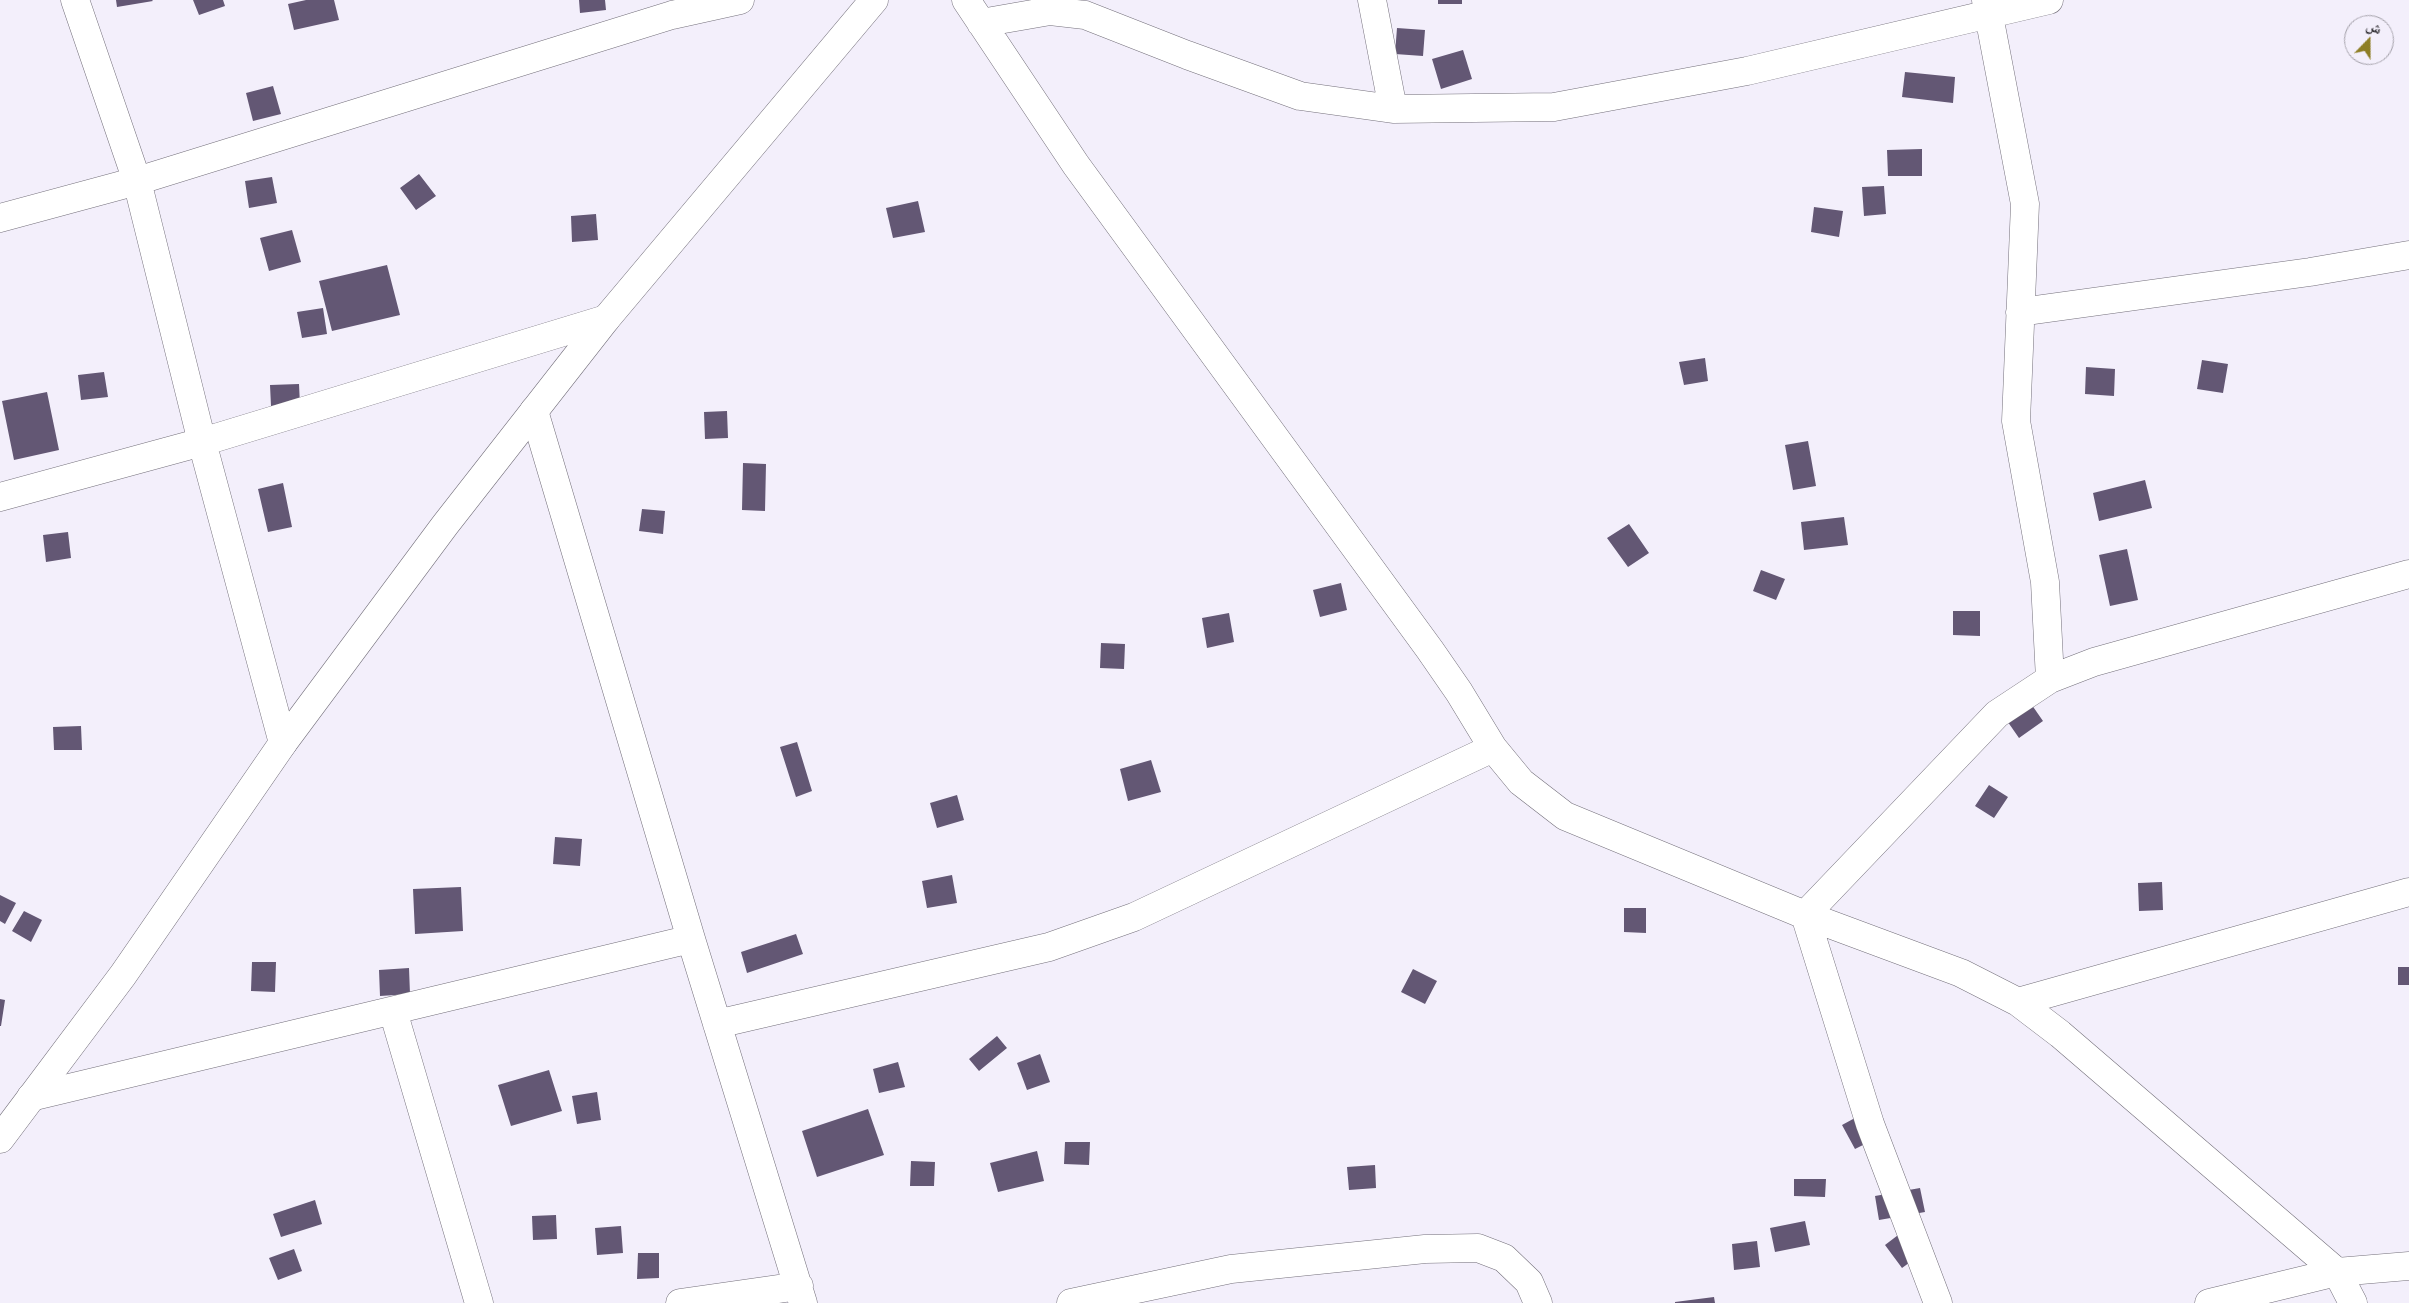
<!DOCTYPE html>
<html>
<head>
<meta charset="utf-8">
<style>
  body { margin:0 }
  #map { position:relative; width:2409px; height:1303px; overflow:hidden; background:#f3effb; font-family:"PT Sans","Noto Naskh Arabic",sans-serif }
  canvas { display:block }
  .north { position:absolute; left:2344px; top:15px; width:50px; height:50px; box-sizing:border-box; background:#f3effb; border:1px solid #a4a1aa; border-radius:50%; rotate:22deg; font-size:14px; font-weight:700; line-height:20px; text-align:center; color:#2d2b30 }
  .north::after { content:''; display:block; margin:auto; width:18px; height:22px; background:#8e7e25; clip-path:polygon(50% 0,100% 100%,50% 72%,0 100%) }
</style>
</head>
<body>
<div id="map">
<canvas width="2409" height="1303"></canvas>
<div class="north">ش</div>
</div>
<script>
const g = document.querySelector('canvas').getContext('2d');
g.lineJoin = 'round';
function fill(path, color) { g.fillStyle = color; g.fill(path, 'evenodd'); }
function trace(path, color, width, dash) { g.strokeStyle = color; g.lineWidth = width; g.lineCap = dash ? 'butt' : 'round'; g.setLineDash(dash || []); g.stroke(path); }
fill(new Path2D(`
  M116,0H152L153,1L117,7Z
  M193,0H223L225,6L199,15Z
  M306,0H334L339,20L294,30L288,4Z
  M579,0H605L606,10L580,13Z
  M1438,0H1462V4H1438Z
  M1397,28L1425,30L1423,56L1395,54Z
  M1463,50L1472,79L1441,89L1432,59Z
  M1905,72L1955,77L1953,103L1902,97Z
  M273,86L281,114L253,121L246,93Z
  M1922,149V176H1888L1887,150Z
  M419,174L436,196L416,210L400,188Z
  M272,177L277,203L249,208L245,181Z
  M1884,186L1886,214L1864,216L1862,187Z
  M918,201L925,232L893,238L886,208Z
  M1814,207L1843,211L1839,237L1811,232Z
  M596,214L598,240L572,242L571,216Z
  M292,230L301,262L269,271L260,238Z
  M387,265L400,315L332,331L319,281Z
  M323,308L327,334L302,338L297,312Z
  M1705,358L1708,381L1684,385L1679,362Z
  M2202,360L2228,364L2223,393L2197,389Z
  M2086,367L2115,369L2114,396L2085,394Z
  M104,372L108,397L81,400L78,375Z
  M299,384L300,405L271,406L270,385Z
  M47,392L59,450L14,460L2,401Z
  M727,411L728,438L705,439L704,412Z
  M1808,441L1816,486L1793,490L1785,445Z
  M743,463L766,464L765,511L742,510Z
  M2145,480L2152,508L2099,521L2093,493Z
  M283,483L292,527L268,532L258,489Z
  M642,509L665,511L663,534L639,531Z
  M1844,517L1848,545L1804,550L1801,522Z
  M1629,524L1649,553L1628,567L1607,538Z
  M68,532L71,558L46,562L43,535Z
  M2127,549L2138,600L2110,606L2099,555Z
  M1761,570L1785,579L1776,600L1753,591Z
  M1341,583L1347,610L1320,617L1313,590Z
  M1953,611H1980V636L1953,635Z
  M1229,613L1234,642L1207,648L1202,618Z
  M1101,643L1125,644L1124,669L1100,668Z
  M2027,698L2043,721L2019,738L2003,715Z
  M81,726L82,750H54L53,727Z
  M797,742L812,791L796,797L780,747Z
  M1151,760L1161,792L1128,801L1120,769Z
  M1989,785L2008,797L1994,818L1975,806Z
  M957,795L964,820L937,828L930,803Z
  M555,837L582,839L580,866L553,864Z
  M952,875L957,903L927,908L922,881Z
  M2162,882L2163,910L2139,911L2138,883Z
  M461,887L463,931L415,934L413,889Z
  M0,895L16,903L5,924L0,921Z
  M1624,908H1646V933L1624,932Z
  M24,911L42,920L31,942L12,931Z
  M796,934L803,954L747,973L741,952Z
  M252,962H276L275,992L251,991Z
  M2398,967H2409V985H2398Z
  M409,968L410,994L380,996L379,970Z
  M1413,969L1437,981L1425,1004L1401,992Z
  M0,999L5,1000L1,1026H0Z
  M997,1036L1007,1048L979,1071L969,1059Z
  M1040,1054L1050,1082L1027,1090L1017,1063Z
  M898,1062L905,1087L879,1093L873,1069Z
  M549,1070L562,1111L511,1126L498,1085Z
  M597,1092L601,1120L577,1124L572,1096Z
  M868,1109L884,1155L817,1177L802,1131Z
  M1866,1112L1879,1137L1855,1149L1842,1125Z
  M1065,1142H1090L1089,1165L1064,1164Z
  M1037,1151L1044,1181L998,1192L990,1163Z
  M911,1161L935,1162L934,1186H910Z
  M1375,1165L1376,1188L1349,1190L1347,1167Z
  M1794,1179H1826L1825,1197L1794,1196Z
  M1920,1188L1925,1212L1879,1220L1875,1196Z
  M315,1200L322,1224L281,1237L273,1214Z
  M556,1215L557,1239L533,1240L532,1216Z
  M1805,1221L1810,1245L1775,1252L1770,1228Z
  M621,1226L623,1253L597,1255L595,1228Z
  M1906,1229L1924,1252L1902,1268L1885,1245Z
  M1757,1241L1760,1267L1734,1270L1732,1244Z
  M294,1249L302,1271L278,1280L269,1258Z
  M638,1253H659V1278L637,1279Z
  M1714,1297L1715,1303H1675V1302Z`), '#635774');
const minor = new Path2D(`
  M75,0L137,181L202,442L283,743
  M966,0L1076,165L1430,650L1459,692L1493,748L1521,782L1565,816L1805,915L1961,973L2018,1002L2060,1034L2337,1272L2353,1303
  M1372,0L1393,109
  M1986,0L2025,204L2016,421L2045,582L2050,679
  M981,23L1050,11L1085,15L1187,55L1300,96L1393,109L1554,107L1747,71L2049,0
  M0,218L137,181L672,15L740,0
  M2020,312L2310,272L2409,255
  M534,411L691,939L803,1303
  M0,497L202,442L606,319
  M1805,915L1997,714L2050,679L2094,662L2409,574
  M1805,915L1870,1124L1938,1303
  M2018,1002L2409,892
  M393,1011L479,1303
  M717,1024L1049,947L1134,917L1493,748
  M31,1097L691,939
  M680,1303L799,1286
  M1071,1303L1231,1269L1425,1249L1478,1248L1504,1258L1529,1282L1538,1303
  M2209,1303L2337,1272L2409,1266`);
const secondary = new Path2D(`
  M0,1139L123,975L283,743L445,525L606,319L874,0`);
trace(minor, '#74707b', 29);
trace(secondary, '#74707b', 29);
trace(minor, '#fff', 28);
trace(secondary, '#fff', 28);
</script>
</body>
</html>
